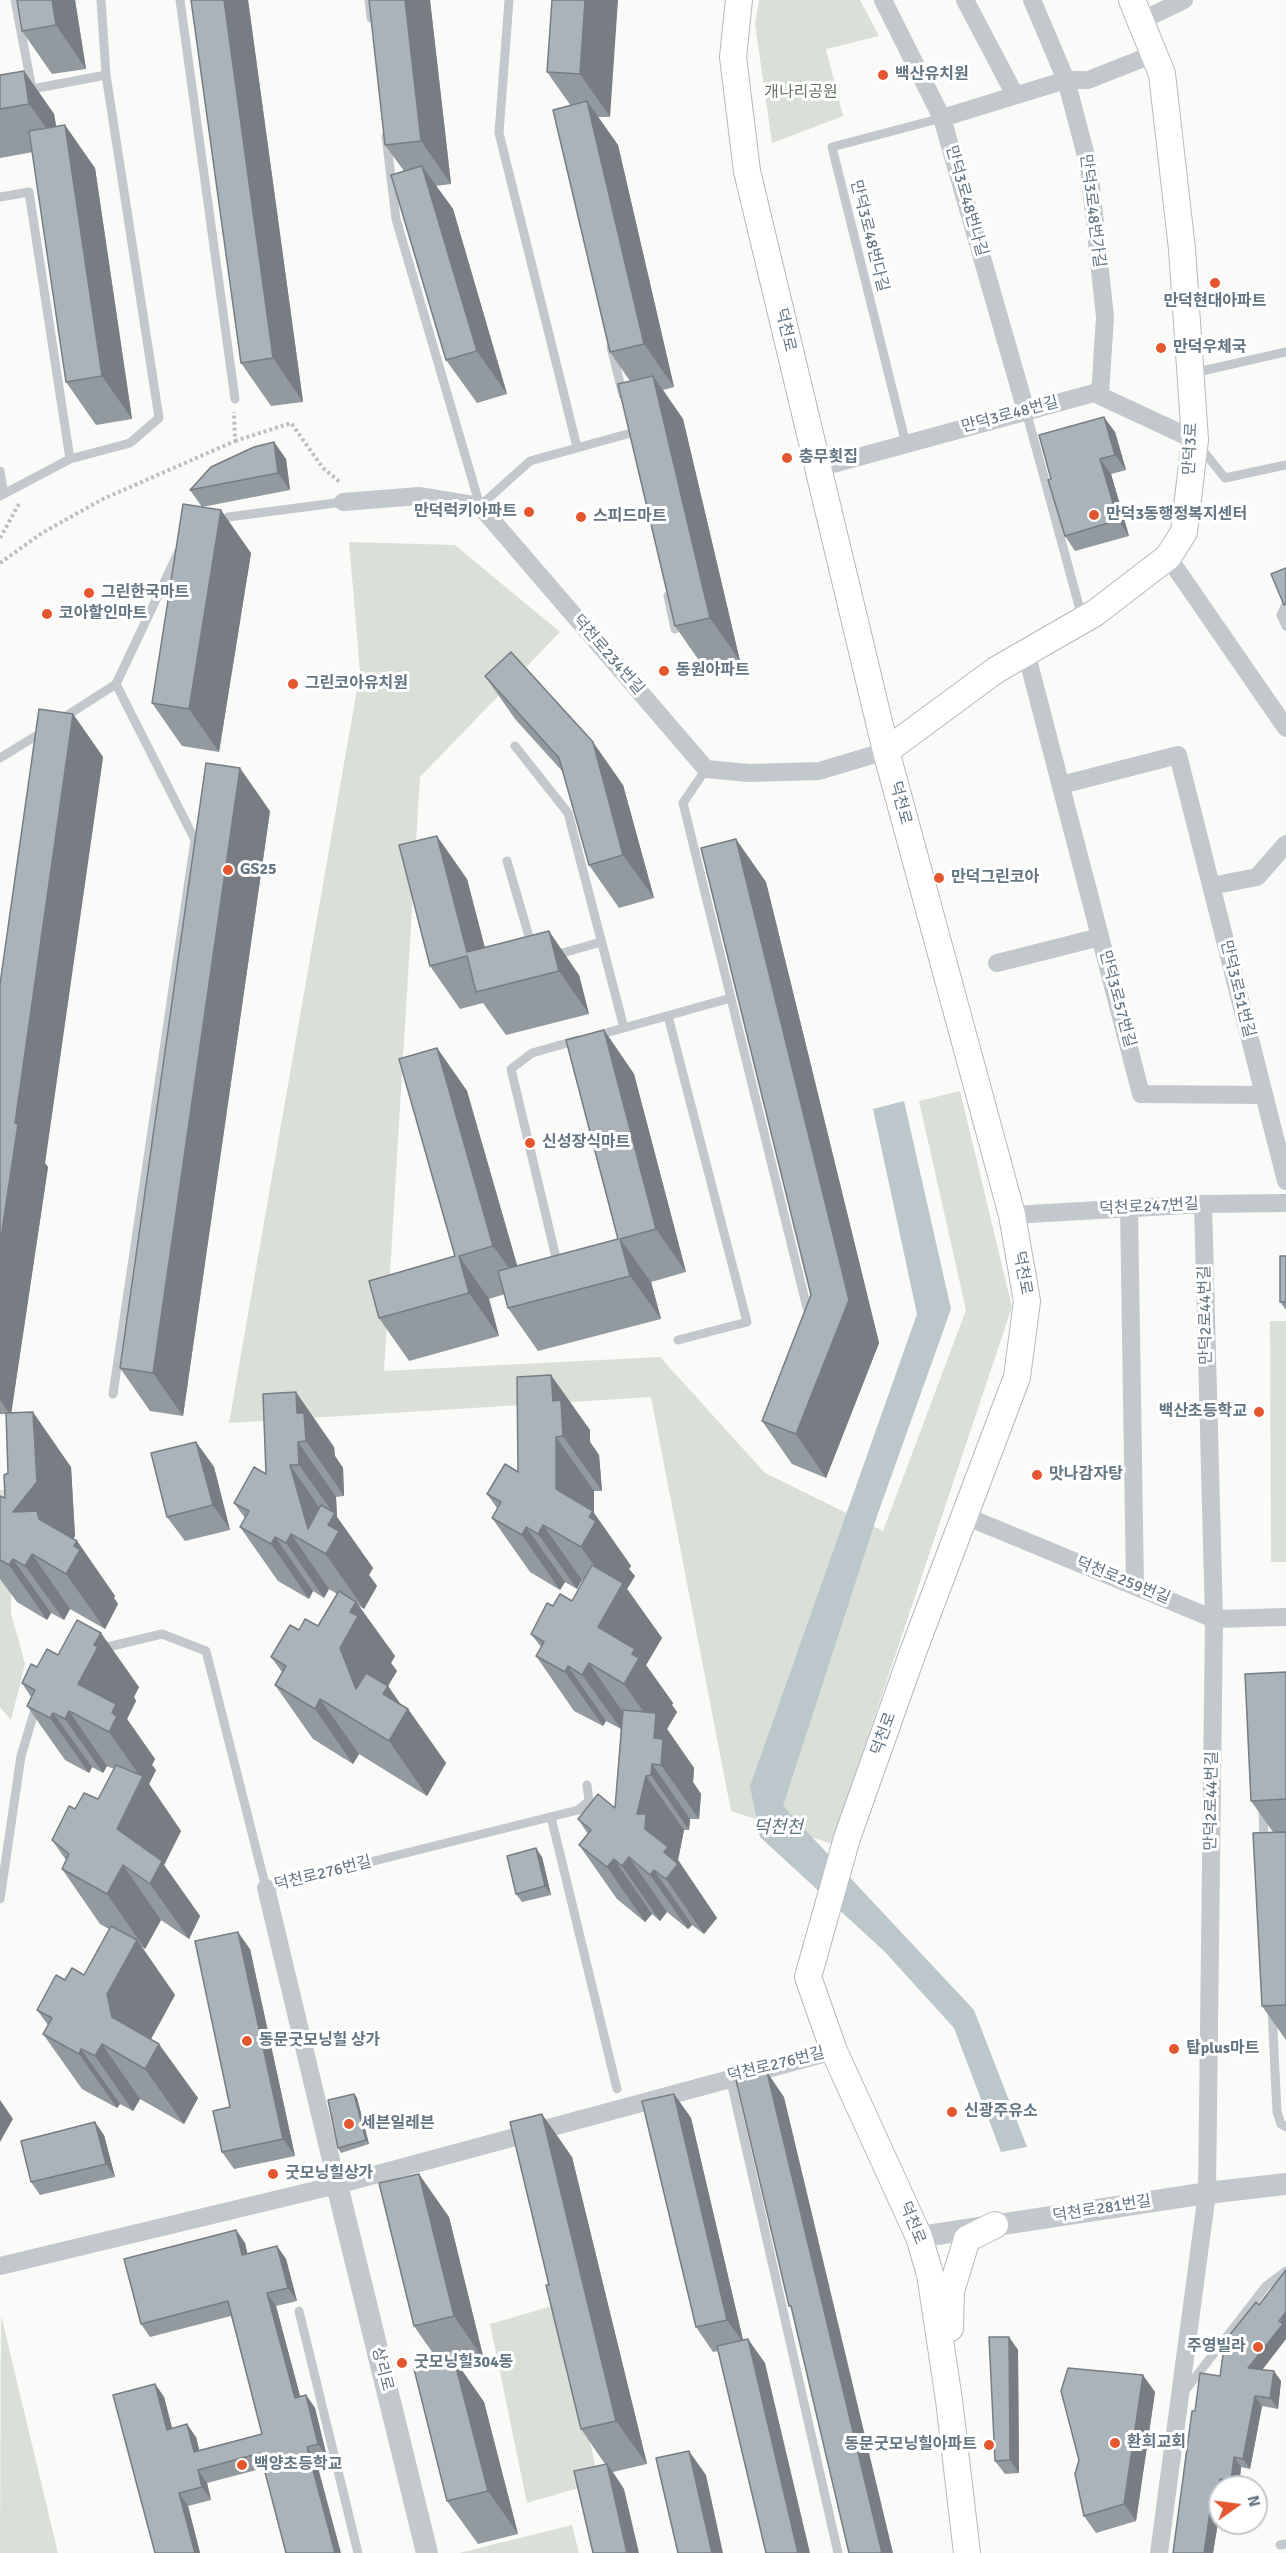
<!DOCTYPE html>
<html>
<head>
<meta charset="utf-8">
<style>
  body { margin:0 }
  #map { position:relative; width:1286px; height:2553px; overflow:hidden; background:#fafaf8; font-family:Signika,sans-serif }
  canvas { display:block }
  .north { position:absolute; left:1208px; top:2475px; width:60px; height:60px; box-sizing:border-box; background:#fff; border:2px solid #c1c8cd; border-radius:50%; rotate:76deg; font-size:16px; font-weight:700; line-height:24px; text-align:center; color:#657683 }
  .north::after { content:''; display:block; margin:auto; width:21px; height:27px; background:#e4572e; clip-path:polygon(50% 0,100% 100%,50% 72%,0 100%) }
</style>
</head>
<body>
<div id="map">
<canvas width="1286" height="2553"></canvas>
<div class="north">N</div>
</div>
<script>
const g = document.querySelector('canvas').getContext('2d');
g.lineJoin = 'round';
function fill(path, color) { g.fillStyle = color; g.fill(path, 'evenodd'); }
function trace(path, color, width, dash) { g.strokeStyle = color; g.lineWidth = width; g.lineCap = dash ? 'butt' : 'round'; g.setLineDash(dash || []); g.stroke(path); }
function drawText(font, color, halo, rows, align = 'center') {
  g.font = font + ' Signika,"Noto Sans KR",sans-serif'; g.lineWidth = 6; g.setLineDash([]); g.textBaseline = 'middle'; g.strokeStyle = halo; g.fillStyle = color; for (const [text, x, y, turn = 0] of rows) {
    g.save(); g.translate(x, y); g.rotate((+turn || 0) * Math.PI / 180); g.textAlign = isNaN(turn) ? turn : align; if (halo) g.strokeText(text, 0, 0); g.fillText(text, 0, 0); g.restore();
  }
}
fill(new Path2D(`
  M759,0H860L879,36L826,49L843,116L772,143L755,24Z
  M349,542L455,545L560,632L420,777L384,1371L660,1357L765,1473L883,1531L966,1310L919,1101L960,1091L1012,1307L832,1844L731,1811L651,1397L229,1423L360,672Z
  M1270,1321H1286V1562H1271Z
  M13,1489L11,1613L25,1664L11,1720L0,1707V1490Z
  M559,2304L599,2482L527,2503L490,2324Z
  M1,2315L58,2553H0Z
  M572,2525L579,2553H459Z`), '#dadfd7');
fill(new Path2D(`
  M904,1101L951,1309L877,1516L783,1806L974,2010L1027,2147L1001,2152L954,2028L885,1952L760,1837L750,1786L917,1314L873,1109Z`), '#bbc7cb');
const secondary = new Path2D(`
  M739,0L733,57L747,171L886,751L1012,1215L1027,1301L1017,1377L913,1652L847,1838L808,1977L834,2051L919,2237L930,2274L949,2400L967,2553
  M886,751L996,670L1095,613L1168,557L1184,532L1195,440L1182,249L1162,74L1132,0
  M950,2328L951,2291L967,2239L995,2225`);
trace(secondary, '#b3babf', 28);
trace(new Path2D(`
  M235,441L291,423L323,468L341,483
  M0,538L20,502
  M0,563L42,533L103,499L235,441L234,412`), '#bbbfc2', 4, [3, 3]);
trace(new Path2D(`
  M15,0L32,89L106,75
  M180,0L235,399
  M369,0L371,18
  M509,0L499,133L577,447
  M386,136L396,219L480,506L530,461L631,433
  M0,197L29,192L70,459
  M611,347L623,395
  M1193,373L1286,352
  M1026,411L1082,617
  M906,444L832,147L942,118
  M1200,447L1225,478L1286,465
  M0,471L4,494
  M0,496L70,459L130,443L159,418L106,75L101,0
  M217,524L228,517L343,502
  M668,596L675,629
  M1286,604L1281,615L1286,626
  M60,720L116,684L179,551
  M515,746L568,813L624,1028
  M0,758L44,731
  M706,769L683,803L807,1308
  M507,861L532,947
  M552,956L601,942
  M668,1016L747,1322L678,1340
  M595,1036L731,998
  M558,1266L511,1069L532,1053L578,1040
  M113,1394L195,840L116,684
  M99,1649L162,1634L206,1651L266,1888L578,1810L589,1801L587,1785
  M1263,1806L1264,1844
  M551,1817L617,2089
  M0,1899L21,1756L37,1703
  M1272,2010L1277,2112L1281,2124L1286,2127
  M730,2077L838,2553
  M299,2311L358,2553
  M1184,2392L1266,2286L1286,2271
  M1280,2545L1286,2544`), '#c3c8cc', 9);
trace(new Path2D(`
  M883,0L942,118L1026,411
  M965,0L1015,95
  M1032,0L1066,80L1089,167L1105,317L1100,395
  M1141,21L1184,0
  M942,118L1066,80H1088L1154,54
  M818,468L1094,393L1195,440
  M343,502L419,496L480,506L706,769L749,773L819,771L886,751
  M1168,557L1286,728
  M1026,652L1141,1094L1264,1095
  M1061,785L1178,755L1286,1181
  M1211,886L1257,877L1286,844
  M997,963L1100,937
  M1129,1207L1135,1586
  M1012,1215L1203,1204L1286,1203
  M965,1516L1214,1619L1286,1617
  M266,1888L337,2185
  M0,2266L337,2185L834,2051
  M1159,2553L1207,2193L1214,1619L1203,1204`), '#c3c8cc', 18);
trace(new Path2D(`
  M337,2185L427,2553
  M919,2237L1207,2193L1286,2184`), '#c3c8cc', 22);
trace(secondary, '#fff', 26);
fill(new Path2D(`
  M17,0H75L86,69L52,74L22,31Z
  M191,0H248L303,402L271,406L241,363Z
  M369,0H430L451,184L436,186L453,209L507,394L477,403L446,360L404,171L385,145Z
  M552,0L610,117H598L618,145L674,387L663,390L683,419L740,661L705,669L675,626L630,381L610,352L571,106L547,72Z
  M24,71L54,114L56,127L95,168L132,419L96,425L66,382L33,152L0,158V75Z
  M1115,432L1126,470L1111,474L1129,536L1075,551L1065,536L1051,479Z
  M274,442L286,459L290,490L202,507L251,553L219,752L182,746L152,703L202,507L190,490Z
  M485,676L623,785L654,898L619,908L589,865L563,772L515,719Z
  M73,714L103,757L45,1163L48,1167L11,1413L71,1467L75,1536L73,1539L77,1541L115,1596L114,1598L118,1604L105,1629L70,1609L64,1620L51,1613L47,1620L17,1602L0,1579V1496L5,1498L8,1473L6,1414H0V984Z
  M270,811L183,1416L150,1411L120,1368Z
  M467,879L485,948L579,975L589,1014L506,1035L483,1003L460,1009L430,966Z
  M766,882L879,1343L826,1478L792,1464L762,1421L811,1295Z
  M604,1030L634,1074L686,1272L651,1282L661,1319L538,1351L508,1308L505,1294L489,1299L499,1336L409,1361L379,1318L455,1256L437,1048L467,1091L517,1266L618,1239Z
  M1286,1256V1310L1280,1302Z
  M517,1377L590,1430V1442L599,1455L602,1491H594V1513L631,1566L629,1569L635,1576L627,1589L662,1638L646,1665L673,1703L672,1705L677,1712L667,1729L694,1768L693,1782L701,1794L699,1819H690L689,1830H684L678,1860L717,1918L704,1934L692,1925L688,1929L667,1912L660,1921L652,1914L645,1922L617,1899L579,1845L588,1834L578,1819L615,1808L621,1728V1729L606,1721L603,1726L574,1711L536,1656L541,1647L531,1634L553,1606L572,1601L583,1581L582,1580L577,1589L565,1582L560,1590L530,1572L492,1518L497,1508L487,1494L518,1472Z
  M263,1394L334,1447L335,1456L343,1468L344,1496L336,1497L337,1517L373,1568L369,1575L377,1586L364,1609L359,1606L395,1656L391,1663L397,1671L388,1686L400,1704L408,1709L446,1763L427,1796L359,1754L353,1764L313,1739L275,1685L282,1672L271,1657L299,1630L318,1626L337,1594L329,1589L324,1598L313,1591L309,1599L278,1581L240,1527L245,1518L234,1503L266,1474Z
  M196,1442L214,1467L230,1530L185,1541L167,1517Z
  M58,1655L139,1687L134,1697L136,1701L127,1719L155,1759L152,1765L156,1770L149,1784L181,1831L164,1865L200,1916L189,1939L161,1920L145,1949L142,1947L175,1995L151,2039L198,2098L184,2124L140,2099L133,2111L120,2104L117,2108L82,2089L43,2034L48,2025L37,2010L65,1980L84,1975L109,1929L100,1924L62,1869L66,1860L52,1840L75,1809L98,1799L114,1769L107,1766L103,1773L92,1767L89,1773L65,1760L27,1706L31,1697L22,1683L37,1667Z
  M1286,1672V2040L1262,2006L1273,1832L1251,1801Z
  M542,1857L551,1895L522,1902L516,1894Z
  M250,1949L295,2156L234,2169L222,2152L230,2107Z
  M354,2094L357,2098L369,2144L341,2153L338,2148Z
  M674,2094L691,2118L743,2340L765,2363L718,2351L713,2352L696,2327Z
  M104,2135L115,2177L40,2195L31,2182Z
  M572,2157L647,2464L613,2472L624,2489L605,2464L581,2429L549,2285Z
  M449,2217L484,2360L459,2366L484,2402L518,2534L478,2544L447,2501L439,2362L414,2326Z
  M236,2230L245,2243L247,2254L277,2246L286,2259L297,2301L276,2306L300,2396L306,2395L315,2408L327,2457L316,2460L264,2468L207,2483L211,2500L188,2506L200,2553H155V2384L164,2397L172,2428L196,2437L199,2450L262,2434L231,2316L150,2337L141,2324Z
  M1009,2337L1018,2350L1019,2473L1005,2474L995,2461Z
  M1286,2339L1262,2369L1281,2381L1278,2409L1262,2406L1250,2469L1241,2467L1239,2487H1220V2510L1213,2553H1173L1195,2411L1220,2376Z
  M1155,2392L1136,2521L1096,2533L1084,2516Z`), '#929a9f');
fill(new Path2D(`
  M52,0H75L86,69L56,25Z
  M224,0H248L303,402L273,358Z
  M405,0H430L451,184L421,141Z
  M585,0H618L610,117L580,74Z
  M24,71L54,114L60,147L29,104Z
  M587,101L618,145L674,387L644,344Z
  M65,125L95,168L132,419L102,376Z
  M422,166L453,209L507,394L477,351Z
  M653,376L683,419L740,661L710,618Z
  M1104,417L1115,432L1126,470L1115,455Z
  M274,442L286,459L290,490L278,473Z
  M1100,459L1111,474L1129,536L1118,520Z
  M221,510L251,553L219,752L189,709Z
  M73,714L103,757L45,1163L48,1167L11,1415L0,1400V1244L15,1123Z
  M593,742L623,785L654,898L623,855Z
  M240,768L270,811L183,1416L153,1373Z
  M437,836L467,879L495,987L467,952Z
  M736,839L766,882L879,1343L826,1478L796,1434L849,1300Z
  M549,931L579,975L589,1014L559,971Z
  M604,1030L634,1074L686,1272L656,1229Z
  M437,1048L467,1091L524,1289L493,1246Z
  M620,1239L651,1282L661,1319L630,1276Z
  M459,1256L489,1299L499,1336L469,1293Z
  M551,1375L590,1430V1442L599,1455L602,1491L563,1436L553,1401Z
  M296,1392L334,1447L335,1456L343,1468L344,1496L306,1441L297,1413Z
  M33,1412L71,1467L75,1536L64,1550L74,1546L77,1541L115,1596L114,1598L118,1604L105,1629L66,1574L13,1512Z
  M556,1437L594,1491V1513L631,1566L629,1569L635,1576L627,1589L662,1638L646,1665L673,1703L672,1705L677,1712L667,1729L694,1768L693,1782L701,1794L699,1819L661,1765L654,1738L655,1728L624,1684L598,1627L616,1596L581,1547L556,1489Z
  M196,1442L214,1467L230,1530L213,1505Z
  M298,1442L336,1497L337,1517L373,1568L369,1575L377,1586L364,1609L308,1529L290,1465L328,1520L334,1514L299,1465Z
  M543,1525L582,1580L577,1589L538,1534Z
  M526,1527L565,1582L560,1590L522,1535Z
  M291,1534L329,1589L324,1598L286,1543Z
  M275,1537L313,1591L309,1599L271,1544Z
  M32,1554L70,1609L64,1620L25,1566Z
  M13,1559L51,1613L47,1620L9,1565Z
  M356,1602L395,1656L391,1663L397,1671L378,1702L388,1686L406,1712L408,1709L446,1763L427,1796L389,1741L356,1689L340,1648L350,1612Z
  M101,1633L139,1687L134,1697L136,1701L127,1719L155,1759L152,1765L156,1770L149,1784L181,1831L164,1865L200,1916L189,1939L150,1884L117,1829L142,1779L109,1732L78,1684L94,1645Z
  M589,1663L627,1718L621,1729L582,1675Z
  M568,1666L606,1721L603,1726L565,1672Z
  M320,1699L359,1754L353,1764L315,1709Z
  M69,1711L107,1766L103,1773L65,1719Z
  M53,1713L92,1767L89,1773L50,1718Z
  M652,1764L690,1819L689,1830L651,1775Z
  M646,1776L684,1830L678,1860L717,1918L704,1934L666,1879L645,1829L637,1814Z
  M536,1848L542,1857L551,1895L545,1886Z
  M629,1857L667,1912L660,1921L622,1866Z
  M614,1859L652,1914L645,1922L607,1867Z
  M123,1865L161,1920L145,1949L107,1894Z
  M654,1870L692,1925L688,1929L650,1875Z
  M238,1932L250,1949L295,2156L283,2139Z
  M137,1940L175,1995L146,2048L159,2044L198,2098L184,2124L145,2069L112,2017L107,1994Z
  M102,2044L140,2099L133,2111L95,2056Z
  M81,2049L120,2104L117,2108L79,2054Z
  M767,2072L784,2097L893,2553H882Z
  M354,2094L357,2098L369,2144L366,2140Z
  M674,2094L691,2118L744,2344L727,2320Z
  M0,2100L13,2119L0,2142Z
  M542,2114L572,2157L647,2464L616,2421Z
  M95,2122L104,2135L115,2177L106,2164Z
  M419,2174L449,2217L484,2360L454,2316Z
  M236,2230L245,2243L251,2268L242,2255Z
  M277,2246L286,2259L297,2301L288,2288Z
  M267,2293L276,2306L304,2411L295,2398Z
  M1286,2312V2339L1256,2378L1248,2368Z
  M1009,2337L1018,2350L1019,2473L1010,2460Z
  M748,2339L765,2363L810,2553H798Z
  M454,2359L484,2402L518,2534L488,2491Z
  M1274,2371L1281,2381L1278,2409L1270,2398Z
  M1143,2375L1155,2392L1136,2521L1124,2504Z
  M155,2384L164,2397L176,2443L167,2430Z
  M306,2395L315,2408L327,2457L318,2444Z
  M1255,2396L1262,2406L1250,2469L1243,2459Z
  M187,2424L196,2437L203,2465L194,2452Z
  M307,2447L316,2460L341,2553H335Z
  M689,2451L706,2475L723,2553H712Z
  M1234,2457L1241,2467L1239,2487H1236L1231,2480Z
  M607,2464L624,2489L639,2553H627Z
  M198,2470L207,2483L211,2500L202,2487Z
  M1220,2479L1226,2487H1220V2503L1218,2500Z
  M179,2493L188,2506L200,2553H195Z
  M1212,2499L1220,2510L1213,2553H1204Z`), '#777d82');
const building = new Path2D(`
  M17,0H52L56,25L22,31Z
  M191,0H224L273,358L241,363Z
  M369,0H405L421,141L385,145Z
  M552,0H585L580,74L547,72Z
  M24,71L29,104L0,109V75Z
  M587,101L644,344L610,352L553,110Z
  M65,125L102,376L66,382L29,131Z
  M422,166L477,351L446,360L391,175Z
  M653,376L710,618L675,626L618,384Z
  M1104,417L1115,455L1100,459L1118,520L1065,536L1048,480L1051,479L1039,435Z
  M274,442L278,473L190,490L211,467L254,447Z
  M183,504L221,510L189,709L152,703Z
  M1286,568V604L1284,605L1271,574Z
  M511,652L593,742L623,855L589,865L559,758L485,676Z
  M39,709L73,714L15,1123L18,1124L0,1244V984Z
  M206,763L240,768L153,1373L120,1368Z
  M437,836L467,952L549,931L559,971L476,992L467,956L430,966L399,845Z
  M736,839L849,1300L796,1434L762,1421L811,1295L701,848Z
  M604,1030L656,1229L620,1239L630,1276L508,1308L498,1271L618,1239L566,1040Z
  M437,1048L493,1246L459,1256L469,1293L379,1318L369,1281L455,1256L399,1059Z
  M1280,1256H1286V1302H1280Z
  M551,1375L553,1401L561,1400L563,1436L556,1437V1489L593,1511L589,1517L596,1521L581,1547L543,1525L538,1534L526,1527L522,1535L492,1518L501,1502L487,1494L505,1464L518,1472L517,1377Z
  M296,1392L297,1413H304L306,1441L298,1442L299,1465H290L308,1529L321,1505L335,1513L328,1525L339,1531L326,1554L291,1534L286,1543L275,1537L271,1544L240,1527L249,1511L234,1503L254,1467L266,1474L263,1394Z
  M33,1412L37,1482L13,1512L37,1511L39,1519L77,1541L74,1546L80,1550L66,1574L32,1554L25,1566L13,1559L9,1565L0,1560V1496L5,1498L4,1475L8,1473L6,1413Z
  M196,1442L213,1505L167,1517L151,1453Z
  M592,1565L623,1583L598,1627L635,1649L632,1654L639,1658L624,1684L589,1663L582,1675L568,1666L565,1672L536,1656L544,1642L531,1634L547,1603L553,1606L560,1594L572,1601Z
  M339,1591L356,1602L350,1612L358,1616L340,1648L356,1689L366,1673L388,1686L383,1694L408,1709L389,1741L320,1699L315,1709L275,1685L286,1666L271,1657L290,1625L299,1630L305,1619L318,1626Z
  M77,1620L101,1633L94,1645L98,1647L78,1684L116,1704L112,1713L117,1716L109,1732L69,1711L65,1719L53,1713L50,1718L27,1706L35,1690L22,1683L31,1664L37,1667L47,1649L58,1655Z
  M1286,1672V1799L1251,1801L1245,1674Z
  M623,1710L656,1713L654,1738L663,1739L661,1765L652,1764L651,1775L646,1776L637,1814H646L645,1829L668,1847L664,1852L678,1864L666,1879L654,1870L650,1875L629,1857L622,1866L614,1859L607,1867L579,1845L591,1830L578,1819L598,1794L615,1808Z
  M116,1765L143,1776L117,1829L162,1861L150,1884L123,1865L107,1894L62,1869L69,1854L52,1840L69,1806L75,1809L84,1793L98,1799Z
  M1286,1832V2005L1262,2006L1253,1833Z
  M536,1848L545,1886L516,1894L507,1856Z
  M111,1926L137,1940L107,1994L112,2017L159,2044L145,2069L102,2044L95,2056L81,2049L79,2054L43,2034L52,2018L37,2010L56,1975L65,1980L72,1968L84,1975Z
  M238,1932L283,2139L222,2152L213,2111L230,2107L195,1941Z
  M767,2072L882,2553H849L791,2306H789L736,2080Z
  M354,2094L366,2140L338,2148L328,2100Z
  M674,2094L727,2320L696,2327L642,2101Z
  M542,2114L616,2421L581,2429L546,2285H549L510,2122Z
  M95,2122L106,2164L31,2182L21,2141Z
  M419,2174L454,2316L414,2326L379,2183Z
  M236,2230L242,2255L277,2246L288,2288L267,2293L295,2398L306,2395L318,2444L307,2447L335,2553H286L260,2453L198,2470L202,2487L179,2493L195,2553H155L113,2395L155,2384L167,2430L187,2424L194,2452L262,2434L228,2301L141,2324L124,2259Z
  M1286,2270V2312L1279,2321L1283,2324L1248,2368L1274,2371L1270,2398L1255,2396L1243,2459L1234,2457L1231,2480L1220,2479L1218,2500L1212,2499L1204,2553H1173L1192,2411H1195L1200,2373L1220,2376L1225,2341L1256,2302L1259,2305Z
  M989,2337H1009L1010,2460L995,2461Z
  M748,2339L798,2553H766L717,2346Z
  M454,2359L488,2491L447,2501L414,2369Z
  M1068,2368L1143,2375L1124,2504L1084,2516L1075,2474L1079,2460L1061,2391Z
  M689,2451L712,2553H678L656,2458Z
  M607,2464L627,2553H593L574,2471Z`);
fill(building, '#aab3b9');
trace(building, '#777d82', 1.5);
for (const [x, y, r, color] of [
  [883,75,6,"#e4572e"],
  [1215,283,6,"#e4572e"],
  [1161,348,6,"#e4572e"],
  [787,458,6,"#e4572e"],
  [529,512,6,"#e4572e"],
  [1094,515,6,"#e4572e"],
  [581,517,6,"#e4572e"],
  [89,593,6,"#e4572e"],
  [47,614,6,"#e4572e"],
  [664,671,6,"#e4572e"],
  [293,684,6,"#e4572e"],
  [228,870,6,"#e4572e"],
  [939,878,6,"#e4572e"],
  [530,1143,6,"#e4572e"],
  [1259,1412,6,"#e4572e"],
  [1037,1475,6,"#e4572e"],
  [247,2041,6,"#e4572e"],
  [1174,2049,6,"#e4572e"],
  [952,2112,6,"#e4572e"],
  [349,2124,6,"#e4572e"],
  [273,2174,6,"#e4572e"],
  [1258,2347,6,"#e4572e"],
  [402,2363,6,"#e4572e"],
  [1115,2443,6,"#e4572e"],
  [989,2445,6,"#e4572e"],
  [242,2465,6,"#e4572e"]
]) { const dot = new Path2D(); dot.arc(x, y, r, 0, 2 * Math.PI); g.fillStyle = color; g.fill(dot); trace(dot, '#fff', 2); }
drawText('bold 16px', '#657683', '#fff', [
  ["백산유치원",895,75],
  ["만덕현대아파트",1215,302,"center"],
  ["만덕우체국",1173,348],
  ["충무횟집",799,458],
  ["만덕럭키아파트",517,512,"right"],
  ["만덕3동행정복지센터",1106,515],
  ["스피드마트",593,517],
  ["그린한국마트",101,593],
  ["코아할인마트",59,614],
  ["동원아파트",676,671],
  ["그린코아유치원",305,684],
  ["GS25",240,870],
  ["만덕그린코아",951,878],
  ["신성장식마트",542,1143],
  ["백산초등학교",1247,1412,"right"],
  ["맛나감자탕",1049,1475],
  ["동문굿모닝힐 상가",259,2041],
  ["탑plus마트",1186,2049],
  ["신광주유소",964,2112],
  ["세븐일레븐",361,2124],
  ["굿모닝힐상가",285,2174],
  ["주영빌라",1246,2347,"right"],
  ["굿모닝힐304동",414,2363],
  ["환희교회",1127,2443],
  ["동문굿모닝힐아파트",977,2445,"right"],
  ["백양초등학교",254,2465]
], 'left');
drawText('16px', '#687a64', '#fff', [
  ["개나리공원",801,93]
]);
drawText('16px', '#657683', '#fff', [
  ["만덕3로48번나길",966,201,74],
  ["만덕3로48번가길",1092,211,83],
  ["만덕3로48번다길",869,236,76],
  ["덕천로",785,330,77],
  ["만덕3로48번길",1010,415,-15],
  ["만덕3로",1191,449,-87],
  ["덕천로234번길",608,655,49],
  ["덕천로",900,803,75],
  ["만덕3로51번길",1237,989,76],
  ["만덕3로57번길",1117,999,75],
  ["덕천로247번길",1149,1207,-3],
  ["덕천로",1022,1273,80],
  ["만덕2로44번길",1206,1315,-91],
  ["덕천로259번길",1123,1581,22],
  ["덕천로",884,1734,-70],
  ["만덕2로44번길",1212,1801,-89],
  ["덕천로276번길",323,1874,-14],
  ["덕천로276번길",776,2065,-14],
  ["덕천로281번길",1102,2209,-9],
  ["덕천로",912,2223,68],
  ["상리로",382,2369,76]
]);
drawText('italic 18px', '#60757c', '#fff', [
  ["덕천천",778,1828]
]);
</script>
</body>
</html>
